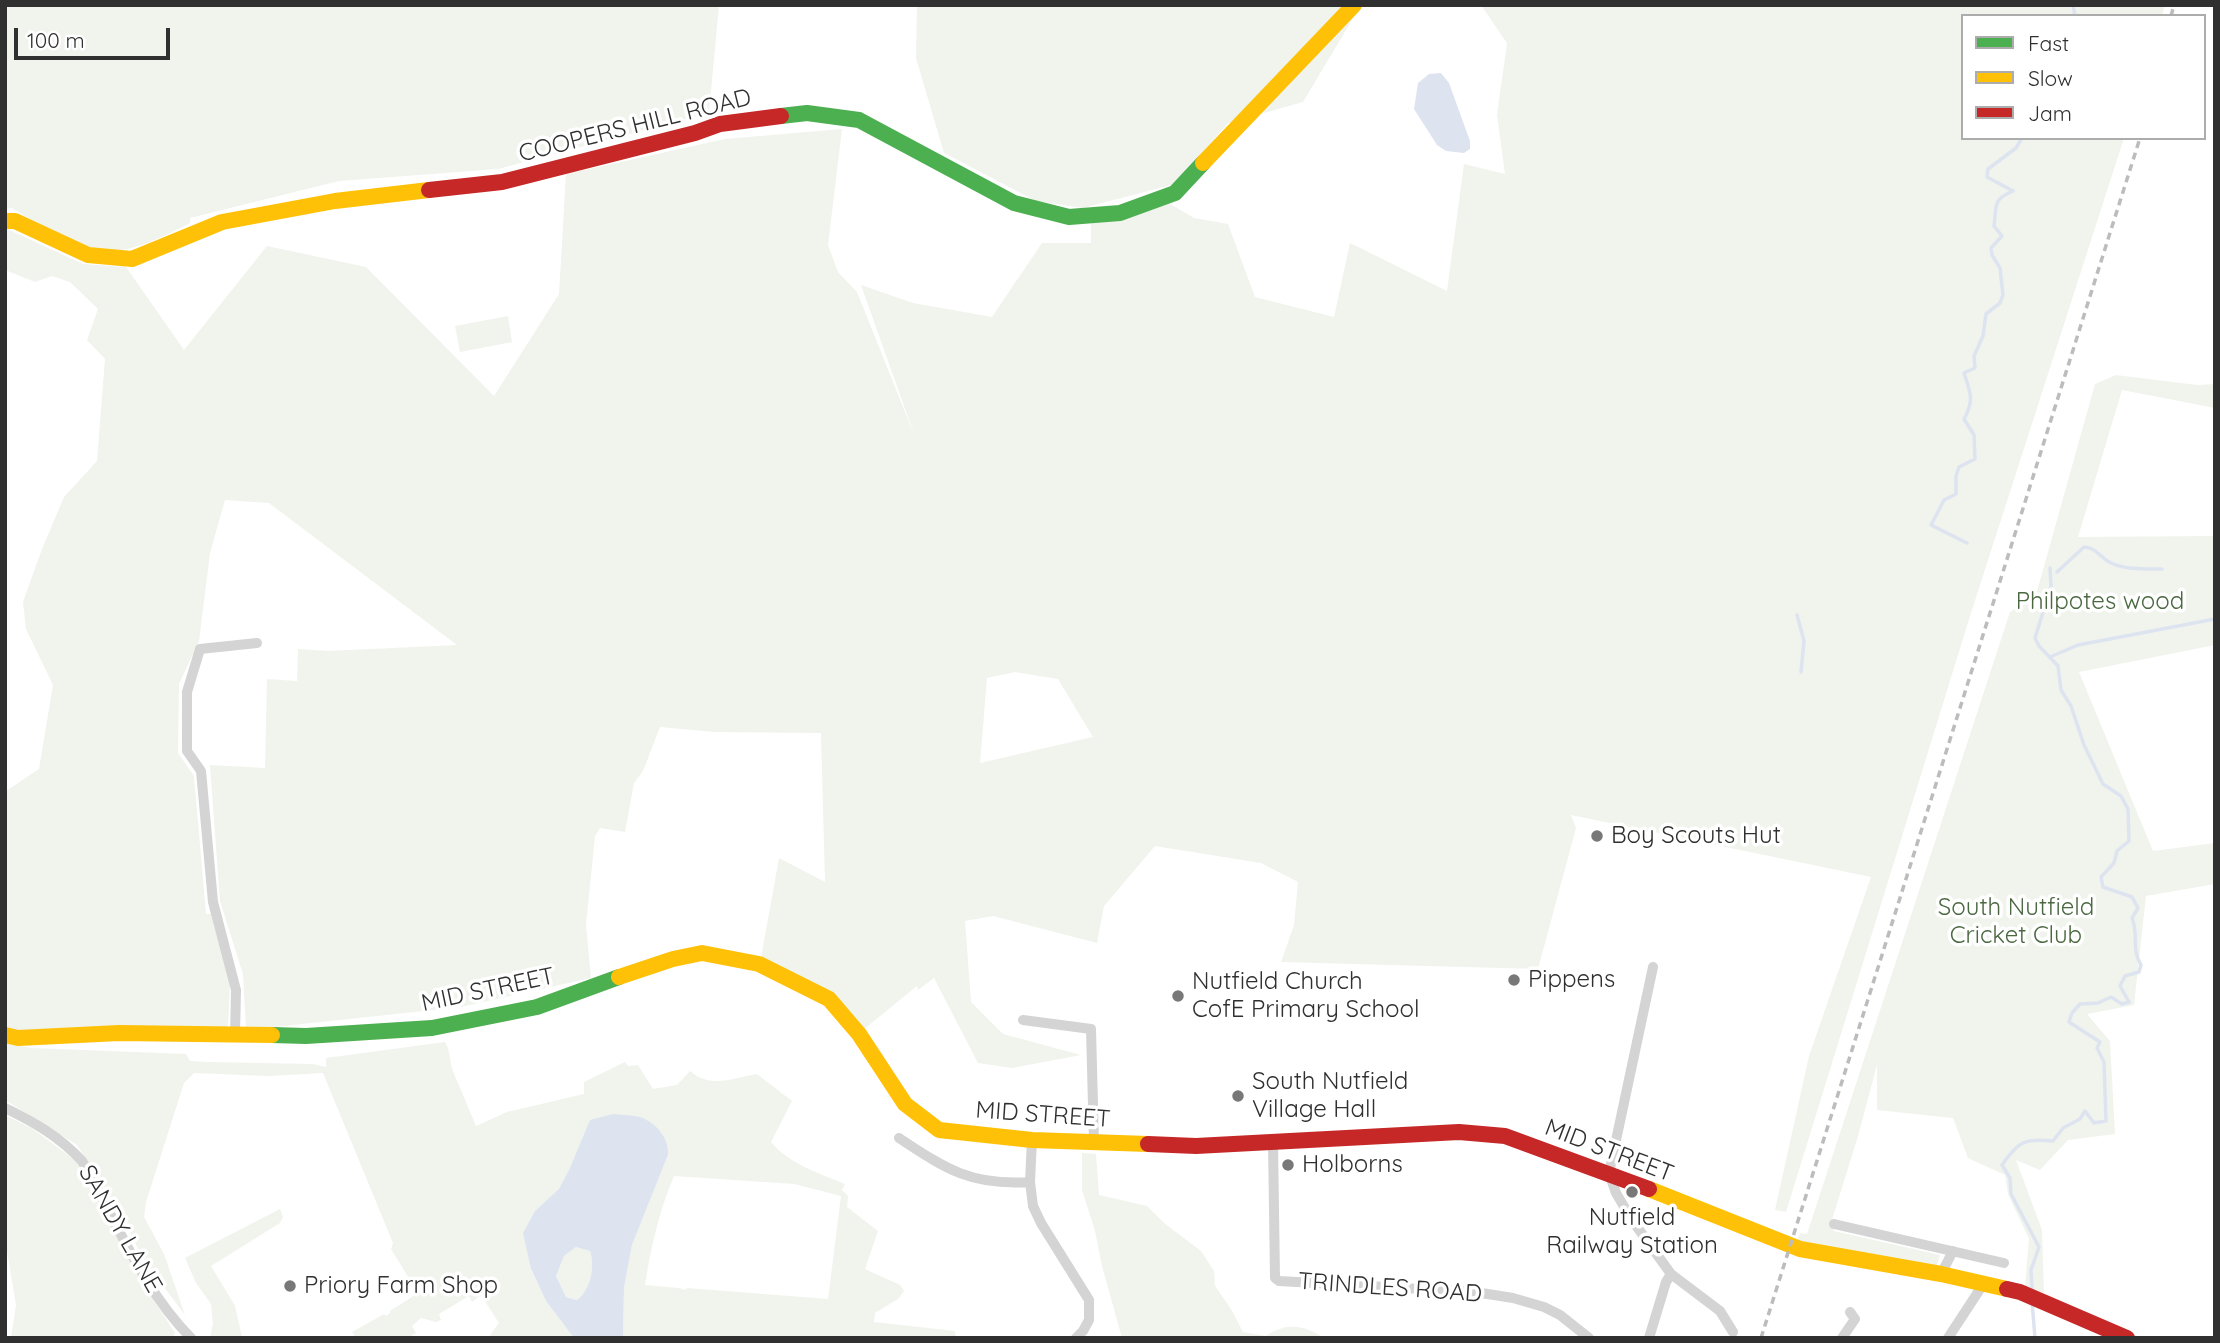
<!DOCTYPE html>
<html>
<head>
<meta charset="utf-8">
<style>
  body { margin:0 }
  #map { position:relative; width:2220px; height:1343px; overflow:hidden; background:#fff; font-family:Quicksand,sans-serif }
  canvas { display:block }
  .frame { position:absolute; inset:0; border:7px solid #303030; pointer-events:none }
  .legend { position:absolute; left:1961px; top:14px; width:245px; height:126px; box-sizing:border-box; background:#fff; border:2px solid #acacac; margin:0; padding:9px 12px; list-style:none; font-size:21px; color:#303030 }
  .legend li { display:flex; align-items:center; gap:14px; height:35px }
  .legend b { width:35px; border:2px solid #acacac }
  .scale { position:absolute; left:14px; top:28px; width:156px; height:32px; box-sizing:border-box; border:4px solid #303030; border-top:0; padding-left:9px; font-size:21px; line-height:24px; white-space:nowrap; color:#303030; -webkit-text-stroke:5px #fff; paint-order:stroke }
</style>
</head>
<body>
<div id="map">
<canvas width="2220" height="1343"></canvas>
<div class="frame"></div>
<ul class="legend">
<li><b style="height:9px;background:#4caf50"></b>Fast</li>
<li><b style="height:9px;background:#ffc107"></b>Slow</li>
<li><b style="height:9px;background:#c62828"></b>Jam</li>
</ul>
<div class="scale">100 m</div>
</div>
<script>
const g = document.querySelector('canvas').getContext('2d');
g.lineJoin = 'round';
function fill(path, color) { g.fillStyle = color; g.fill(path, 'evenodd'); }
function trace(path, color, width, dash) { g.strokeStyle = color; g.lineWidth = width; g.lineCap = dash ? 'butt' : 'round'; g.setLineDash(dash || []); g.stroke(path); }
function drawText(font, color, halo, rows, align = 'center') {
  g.font = font + ' Quicksand,sans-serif'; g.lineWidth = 7; g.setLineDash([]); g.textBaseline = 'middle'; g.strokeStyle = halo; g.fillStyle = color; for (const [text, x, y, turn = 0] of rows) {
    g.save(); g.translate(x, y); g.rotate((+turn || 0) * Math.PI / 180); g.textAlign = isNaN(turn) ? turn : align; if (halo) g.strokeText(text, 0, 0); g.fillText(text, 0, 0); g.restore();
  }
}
fill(new Path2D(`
  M5,5H719L709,113L498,169L339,181L190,218V223C158,239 121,260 83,247C61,240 33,220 12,208L5,209Z
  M917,5H1361L1303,102L1228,123L1175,184L1083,208L1036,201L944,153L916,58Z
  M1481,5H2165L2162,16H1963V138H2124L1970,616L1786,1212L1775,1210L1809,1056L1871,877L1571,815L1576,828L1538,969L1281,962L1294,925L1298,882L1261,863L1155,846L1104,906L1097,943L993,916L965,921L971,1002L1003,1034L1081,1055L1012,1068L978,1063L934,978L918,990L917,986L863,1030L761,958L779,858L825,882L821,733L715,732L660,727L643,771L634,783L625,832L600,828L595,836L586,925L591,978L461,1007L246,1030L243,974L220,901L210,765L265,768L267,679L297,681L298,649L328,651L457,645L269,503L225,500L210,553L199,641L179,684L178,753L194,776L206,914H212L230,982L228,1028L5,1031V793L6,791L39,769L53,685L26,629L23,602L42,549L64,497L97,461L105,359L87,340L98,309L70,282L52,276L35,282L5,270V228L83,264L126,267L184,350L267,246L366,267L494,396L559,294L566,174L725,139L842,129L828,245L838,272L857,292L915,437L861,285L913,303L992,317L1042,243H1091V222L1167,202L1194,218L1228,224L1255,297L1334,317L1350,243L1447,291L1464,164L1505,174L1497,115L1507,43ZM1015,672L1058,679L1093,737L980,763L987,678Z
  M508,316L512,342L460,352L455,326Z
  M2116,375L2197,385L2215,384V408L2122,390L2078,537L2215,536V645L2079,672L2153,851L2215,843V884L2146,896L2134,1005L2087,1014L2110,1041L2115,1134L2068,1140L2040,1170L2016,1160L2042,1230L2044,1293L2025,1287L2029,1239L2008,1194L2005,1175L1968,1158L1953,1118L1877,1110V1065L1858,1136L1831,1223L1834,1231L1940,1255L1937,1266L1796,1244L1800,1233L1807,1234L2010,612L2036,595L2095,384Z
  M445,1042L448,1048L452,1069L476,1126L507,1112L584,1094V1082L625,1062L628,1066L638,1065L653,1089L677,1085L690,1071C710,1089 733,1078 757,1074L792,1101L771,1142C789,1164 819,1173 845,1184L842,1190L848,1196L847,1207L878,1231L865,1269L900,1285L904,1291L898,1299L875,1313L874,1322L955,1331L956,1338H623L624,1288L632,1245L668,1155L570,1168L559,1190L535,1211L531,1270L546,1301L574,1338H492L490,1335L499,1323L481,1295L472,1302L469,1296L439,1314L441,1320L436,1322L421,1318L412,1326L416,1333L407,1338H356L352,1332L384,1314L386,1316L390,1313V1311L418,1293L391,1249L393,1243L323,1073L268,1076L194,1073L184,1083L146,1202L144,1217L164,1254L185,1315L143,1259L121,1214L77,1145L5,1100V1043L32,1048L186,1054L190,1061L207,1062L313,1064L326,1067V1058ZM674,1176L794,1184L841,1196L828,1299L687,1288L685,1290L679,1288L645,1285C651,1247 659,1211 674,1176Z
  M5,1115L33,1129L76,1161L99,1196L151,1296L175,1333L173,1338H11L16,1305L5,1239Z
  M1082,1153L1096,1154L1099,1195L1147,1206L1164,1223L1201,1251L1214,1271L1215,1286L1231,1309L1243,1332L1266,1336C1285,1323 1304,1324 1323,1338H1122L1102,1266L1095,1231L1082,1190Z
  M280,1209L283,1217L280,1223L211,1266L235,1306L242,1337L210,1338L213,1323L211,1304L196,1283L185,1258Z
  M576,1247L590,1251C595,1266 591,1290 578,1300L566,1297L556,1276L564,1256Z`), '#f0f4ed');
fill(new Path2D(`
  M1441,73L1449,83L1470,141V149L1464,153L1446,151L1437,145L1414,109L1418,83L1429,74Z
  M613,1114C622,1115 635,1115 643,1118C658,1125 669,1139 668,1155L632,1245L624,1288L623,1338H574L546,1301L531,1269L523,1233L535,1211L559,1189L570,1168L590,1120ZM576,1247L590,1251C595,1266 591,1290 577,1300L566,1297L556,1276L564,1256Z`), '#dde4f0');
trace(new Path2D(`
  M2073,5L2075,16
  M1967,543L1931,525L1944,500L1956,494V476L1959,467L1975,459L1974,435L1964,419C1975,399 1970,392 1964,373L1975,368L1974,356L1983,336L1986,314L2000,303L2003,295L2000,268L1992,255L1991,248L2002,236L1994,226C1997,205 1992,200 2013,191L1987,177L1988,169L2016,148L2022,138
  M2057,572L2084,547C2096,548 2099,556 2109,562C2124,570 2145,569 2162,569
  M2127,604H2142
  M1797,615L1804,641L1801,672
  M2050,657L2078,645L2215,619
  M2032,1290L2031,1270L2039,1247L2011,1194L2010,1178L2002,1165C2018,1142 2024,1138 2053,1141L2063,1128L2080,1119L2085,1111L2094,1123L2106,1121L2104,1062L2097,1048L2100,1042L2069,1022L2072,1013L2080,1004L2098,1003L2111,997L2122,1004L2129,1002L2120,986L2125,976L2139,972L2141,965C2131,949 2139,935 2132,918L2138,908L2132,897L2103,887L2101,877L2114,863L2117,851L2129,841L2128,809L2121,796L2103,784L2084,745L2071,706L2061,690L2058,666L2039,646L2035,638L2051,586L2050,568
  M2032,1301L2035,1338`), '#dde4f0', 3.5);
trace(new Path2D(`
  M1653,967L1609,1173L1616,1193L1632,1220L1671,1274L1720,1311L1733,1332
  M1023,1020L1091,1029L1094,1143
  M235,1036L236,990L213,902L201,771L187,751V692L200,649L257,643
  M5,1108C34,1122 60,1137 82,1161C116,1220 142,1289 191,1338
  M899,1138C946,1169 971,1186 1030,1182
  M1032,1140L1030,1182L1033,1206L1041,1223L1089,1300V1320L1083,1331L1076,1338
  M1273,1142L1275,1278L1279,1281L1475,1292L1513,1298L1544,1307L1560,1315L1589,1338
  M1834,1224L2004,1263
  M1941,1274L1953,1251
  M1649,1338L1666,1282L1671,1274
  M1842,1338L1855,1319L1850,1312
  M1948,1338L1984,1283`), '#d4d4d4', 10);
trace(new Path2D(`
  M781,116L807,113L859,120L1014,203L1069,217L1120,213L1175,193L1203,163
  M272,1035L306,1036L432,1028L537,1007L619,977`), '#4caf50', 16);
trace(new Path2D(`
  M1203,163L1354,5
  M5,221H15L88,255L132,259L222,222L335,201L429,190
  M619,977L673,959L702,953L759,964L829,999L859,1034L905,1104L939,1130L1032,1140L1148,1144
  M5,1035L18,1038L119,1033L272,1035
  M1649,1189L1800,1249L1941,1274L2007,1289`), '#ffc107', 16);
trace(new Path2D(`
  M429,190L502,182L695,133L720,124L781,116
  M1148,1144L1196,1146L1459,1132L1505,1136L1649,1189
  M2007,1289L2020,1292L2127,1338`), '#c62828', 16);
trace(new Path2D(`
  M2171,16L2174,5
  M1761,1338L2140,138`), '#bcbcbc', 3.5, [7, 5]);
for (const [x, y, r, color] of [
  [1597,836,7,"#787878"],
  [1514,980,7,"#787878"],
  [1178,996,7,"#787878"],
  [1238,1096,7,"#787878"],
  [1288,1165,7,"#787878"],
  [1632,1192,7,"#787878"],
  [290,1286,7,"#787878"]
]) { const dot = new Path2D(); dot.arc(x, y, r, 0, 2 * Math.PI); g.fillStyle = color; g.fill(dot); trace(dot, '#fff', 2.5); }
drawText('24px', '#303030', '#fff', [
  ["COOPERS HILL ROAD",635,126,-14],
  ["MID STREET",488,990,-12],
  ["MID STREET",1043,1115,4],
  ["MID STREET",1609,1151,21],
  ["SANDY LANE",120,1229,60],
  ["TRINDLES ROAD",1390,1288,4]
]);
drawText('24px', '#4b6841', '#fff', [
  ["Philpotes wood",2100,602],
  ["South Nutfield",2016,908],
  ["Cricket Club",2016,936]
]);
drawText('24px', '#303030', '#fff', [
  ["Boy Scouts Hut",1611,836],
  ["Pippens",1528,980],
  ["Nutfield Church",1192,982],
  ["CofE Primary School",1192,1010],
  ["South Nutfield",1252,1082],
  ["Village Hall",1252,1110],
  ["Holborns",1302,1165],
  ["Nutfield",1632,1218,"center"],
  ["Railway Station",1632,1246,"center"],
  ["Priory Farm Shop",304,1286]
], 'left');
</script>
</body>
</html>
